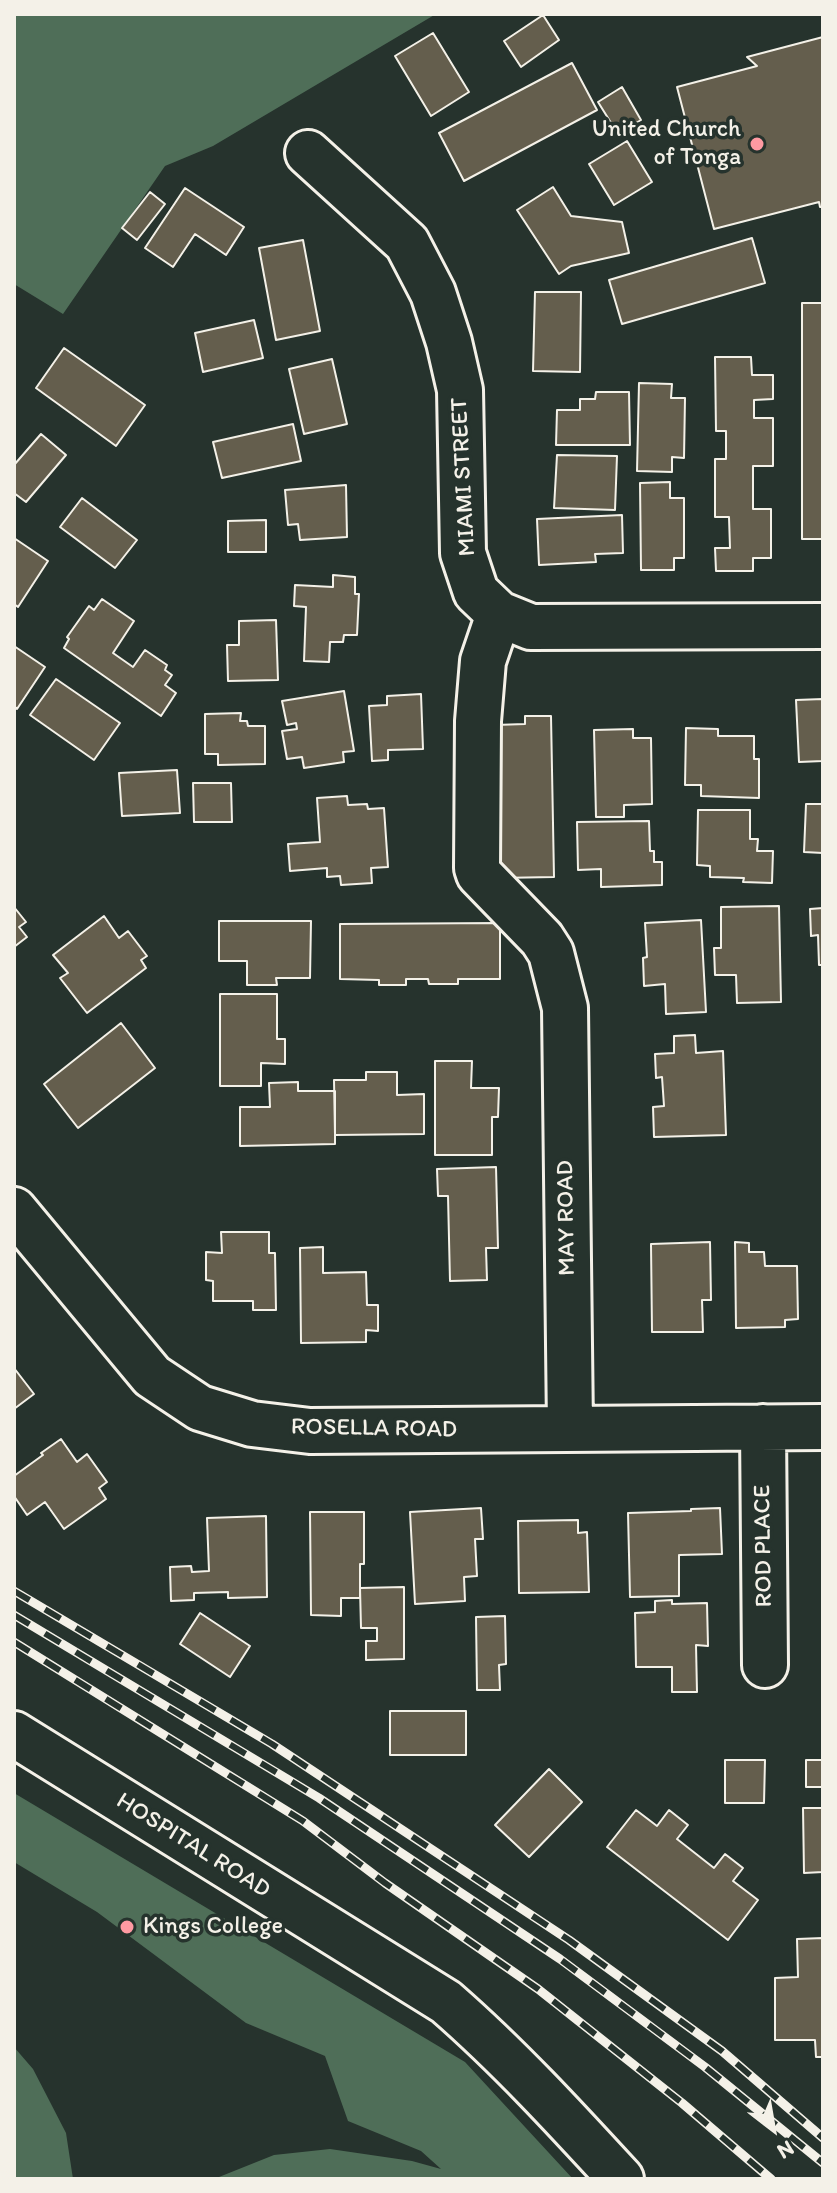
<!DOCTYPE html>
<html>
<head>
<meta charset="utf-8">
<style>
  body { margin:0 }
  #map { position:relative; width:837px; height:2193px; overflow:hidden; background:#26332d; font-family:Itim,sans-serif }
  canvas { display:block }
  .frame { position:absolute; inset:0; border:16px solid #f4f1e8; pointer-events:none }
  .north { position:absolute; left:733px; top:2089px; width:80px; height:80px; -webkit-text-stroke:6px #26332d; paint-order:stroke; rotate:149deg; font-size:22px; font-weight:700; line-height:32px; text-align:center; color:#f4f1e8 }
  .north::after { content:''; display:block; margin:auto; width:28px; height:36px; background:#f4f1e8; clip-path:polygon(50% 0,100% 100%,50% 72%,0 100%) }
</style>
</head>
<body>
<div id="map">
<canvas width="837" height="2193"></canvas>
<div class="frame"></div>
<div class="north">N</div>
</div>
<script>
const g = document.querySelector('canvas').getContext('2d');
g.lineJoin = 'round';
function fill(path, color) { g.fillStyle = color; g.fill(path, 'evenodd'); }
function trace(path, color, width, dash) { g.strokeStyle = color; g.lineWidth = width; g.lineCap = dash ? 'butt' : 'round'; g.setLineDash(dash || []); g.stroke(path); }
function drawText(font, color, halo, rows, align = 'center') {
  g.font = font + ' Itim,sans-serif'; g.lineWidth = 7; g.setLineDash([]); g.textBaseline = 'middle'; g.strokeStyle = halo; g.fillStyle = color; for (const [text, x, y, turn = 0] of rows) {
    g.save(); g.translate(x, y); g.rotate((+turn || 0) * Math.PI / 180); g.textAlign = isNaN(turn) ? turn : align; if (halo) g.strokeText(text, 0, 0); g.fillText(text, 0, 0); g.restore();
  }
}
fill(new Path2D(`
  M14,14H436L213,146L165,166L63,314L14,284Z
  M14,1793L465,2062L573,2179H214L274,2155L330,2149L412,2161L441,2169L421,2151L348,2121L325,2056L246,2023L97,1912L14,1862Z
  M14,2047L33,2069L66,2133L73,2179H14Z`), '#4f6e58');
const building = new Path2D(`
  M543,15L559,40L521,67L504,41Z
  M433,33L469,92L431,116L395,56Z
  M823,37V207H820L819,202L714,229L677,87L757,66L747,57Z
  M572,63L597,110L464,181L439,133Z
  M622,87L641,120L618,134L598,102Z
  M627,141L652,182L614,205L589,164Z
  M553,187L571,216L622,222L629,253L571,266L559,274L517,210Z
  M185,188L244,227L226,255L195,234L173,267L145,248Z
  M150,192L165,204L137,240L122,228Z
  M752,238L765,283L622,324L609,280Z
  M303,240L320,331L276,340L259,248Z
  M535,292H581L580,372L533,371Z
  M802,303H823V539H802Z
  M254,320L263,358L203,372L195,333Z
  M64,348L145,405L116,446L36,388Z
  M715,357H751L752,375H773V399L754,400V418H773V466H753V509H771V558H753V571H716L715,548H730L729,517H715V459H726V431H716Z
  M332,359L347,424L304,434L289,369Z
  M639,383L672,384L671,398H685L684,458L672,457V472L637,471Z
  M596,392H629L630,445H556L557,410H580V399H595Z
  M293,424L301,461L222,478L213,442Z
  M41,434L66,455L26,502L14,493V465Z
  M557,455L617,456L615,510L554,508Z
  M670,482V498H684V558H674V570H641L640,483Z
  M346,485L347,537L300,540L298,524L288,525L285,490Z
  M82,498L137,540L115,568L60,527Z
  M622,515L623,553L595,554L596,562L539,565L537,519Z
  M266,520V552H228V521Z
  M14,538L48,561L18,607L14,604Z
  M333,575L355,577V594H359L357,635H344L343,642H330L329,662L304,661L306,607L294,606L295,585L333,587Z
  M102,599L134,621L113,653L133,667L145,650L167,665L165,670L172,675L165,685L176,693L161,716L64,648L69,639L67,637L89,606L94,610Z
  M276,620L278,680L228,681L227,645H239V621Z
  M14,646L45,667L17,709L14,706Z
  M56,679L120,723L94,760L30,715Z
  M344,691L354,751L343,752L344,762L304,768L302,757L287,759L282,731L297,729L296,723L287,725L282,701Z
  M421,694L423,749L388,750V760L372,761L369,706L387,705V696Z
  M823,699V761L799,762L796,700Z
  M241,713L240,721H247L248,726H265V764L218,765V754H205V714Z
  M525,716H551L554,877L498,878L495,725L525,724Z
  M686,728L718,729V736H754V759H759V798L701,796V785H685Z
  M633,729V738H651L652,804L624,805V817H596L594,730Z
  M177,770L180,813L122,816L119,773Z
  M193,783H231L232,822H194Z
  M347,796L348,805L367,804L368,809L384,808L388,867L371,868L372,883L341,885L340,876L327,877V868L290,871L288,844L320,842L317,798Z
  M806,804H823V853L804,852Z
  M698,810H750V839H758L757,851H773L772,883L743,882L744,878L710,877V866L697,865Z
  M649,821L650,851H654V862H662V885L601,887V869L578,870L577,822Z
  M779,906L781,1002L737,1003L736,975H715L714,948H721V907Z
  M14,907L26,922L19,927L27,937L14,947Z
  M823,908V965H819L818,935L811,936L810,909Z
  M104,916L119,938L128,931L147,956L141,960L146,968L87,1013L60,978L68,973L53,955Z
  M701,920L706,1012L666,1014L665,984L644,986L643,958L647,957L645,923Z
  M219,921H311L310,978H276L277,985H247V961H219Z
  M500,923V979H458V984H429L428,979H406V985H379V980L340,979V924Z
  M220,994H277V1039H285V1064L261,1063V1086H220Z
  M121,1023L155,1068L78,1128L44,1084Z
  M695,1035L696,1053L723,1051L726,1135L654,1137L653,1107L664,1106L662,1077L656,1078L655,1054L674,1053V1036Z
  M435,1061H472L471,1088H499L498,1117H492V1155H435Z
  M366,1072H397V1095L424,1094V1134L335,1135L334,1080H366Z
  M298,1082V1091H335V1144L240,1146V1107H270L269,1083Z
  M496,1167L498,1248H486L487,1280L450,1281L448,1196H438L437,1169Z
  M221,1232H269V1253H275L276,1310H253V1301H213V1281L206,1280V1252L222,1253Z
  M710,1242L711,1300H702L703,1332H652L651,1244Z
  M735,1242L749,1243V1252H764L765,1266H797L798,1319L785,1320V1327L736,1328Z
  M323,1247V1273L366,1272L367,1305H378V1331L366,1330V1342L301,1343L300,1248Z
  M14,1368L34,1394L14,1409Z
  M61,1439L77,1462L87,1454L107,1482L99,1488L106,1499L64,1529L45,1502L27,1515L14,1496V1476L43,1455L41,1453Z
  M481,1508L483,1539H475L477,1576L464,1577L465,1601L415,1604L410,1512Z
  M720,1508L722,1554L679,1555V1596L630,1597L628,1513L691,1511V1509Z
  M310,1512H364V1564H360V1598H341V1616L311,1615Z
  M266,1516L267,1597L228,1598V1592L194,1593V1600L171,1601L170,1567L191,1566L192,1572L209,1571L207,1518Z
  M578,1520V1533L587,1532L589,1592L519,1593L518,1521Z
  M404,1587V1659L366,1660V1641H377V1628H361L360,1588Z
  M672,1600V1604L707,1603L708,1646L696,1645L697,1692H672V1667H636L635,1613L655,1612V1601Z
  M200,1613L250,1646L230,1677L180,1644Z
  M505,1616L506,1664L499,1665L500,1690H477L476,1617Z
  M390,1711H466V1755H390Z
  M725,1760H765L764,1803H725Z
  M806,1760H823V1787H806Z
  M549,1769L582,1802L529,1857L495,1825Z
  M803,1808H823V1872L804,1873Z
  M636,1810L657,1826L669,1810L688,1825L677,1839L714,1868L725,1854L743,1868L733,1881L758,1900L728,1940L607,1847Z
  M823,1938V2057H816L815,2040H775V1978L798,1977L797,1939Z`);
fill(building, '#645e4d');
trace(building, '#f4f1e8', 2);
const minor = new Path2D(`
  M308,153L407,243L433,293L449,342L460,390L463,553L476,592L499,614L531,627L823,626
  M499,614L483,661L478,721L477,868L479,874L542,939L551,953L565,1008L570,1428
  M14,1210L152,1376L200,1408L252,1424L310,1431L823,1427
  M763,1427L765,1665`);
const major = new Path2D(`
  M14,1734L446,2002C509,2057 565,2118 621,2179`);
trace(minor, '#f4f1e8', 50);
trace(major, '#f4f1e8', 50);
trace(minor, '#26332d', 44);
trace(major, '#26332d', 44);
const rail = new Path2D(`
  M14,1591L272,1744L569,1940L722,2051L823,2138
  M14,1615L319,1798L560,1959L705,2067L823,2163
  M14,1642L303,1821L385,1883L538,1989L682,2103L771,2179`);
trace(rail, '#f4f1e8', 9);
trace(rail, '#26332d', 6, [18]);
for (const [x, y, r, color] of [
  [757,144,8,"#ff9aa2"],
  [127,1927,8,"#ff9aa2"]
]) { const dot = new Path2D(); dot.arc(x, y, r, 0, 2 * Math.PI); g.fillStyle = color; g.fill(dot); trace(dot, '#26332d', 3); }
drawText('24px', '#f4f1e8', '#26332d', [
  ["United Church",741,130],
  ["of Tonga",741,158],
  ["Kings College",143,1927,"left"]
], 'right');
drawText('24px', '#f4f1e8', '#26332d', [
  ["MIAMI STREET",464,477,-93],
  ["MAY ROAD",567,1218,-91],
  ["ROSELLA ROAD",374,1429,1],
  ["ROD PLACE",764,1546,-91],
  ["HOSPITAL ROAD",193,1846,32]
]);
</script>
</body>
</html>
